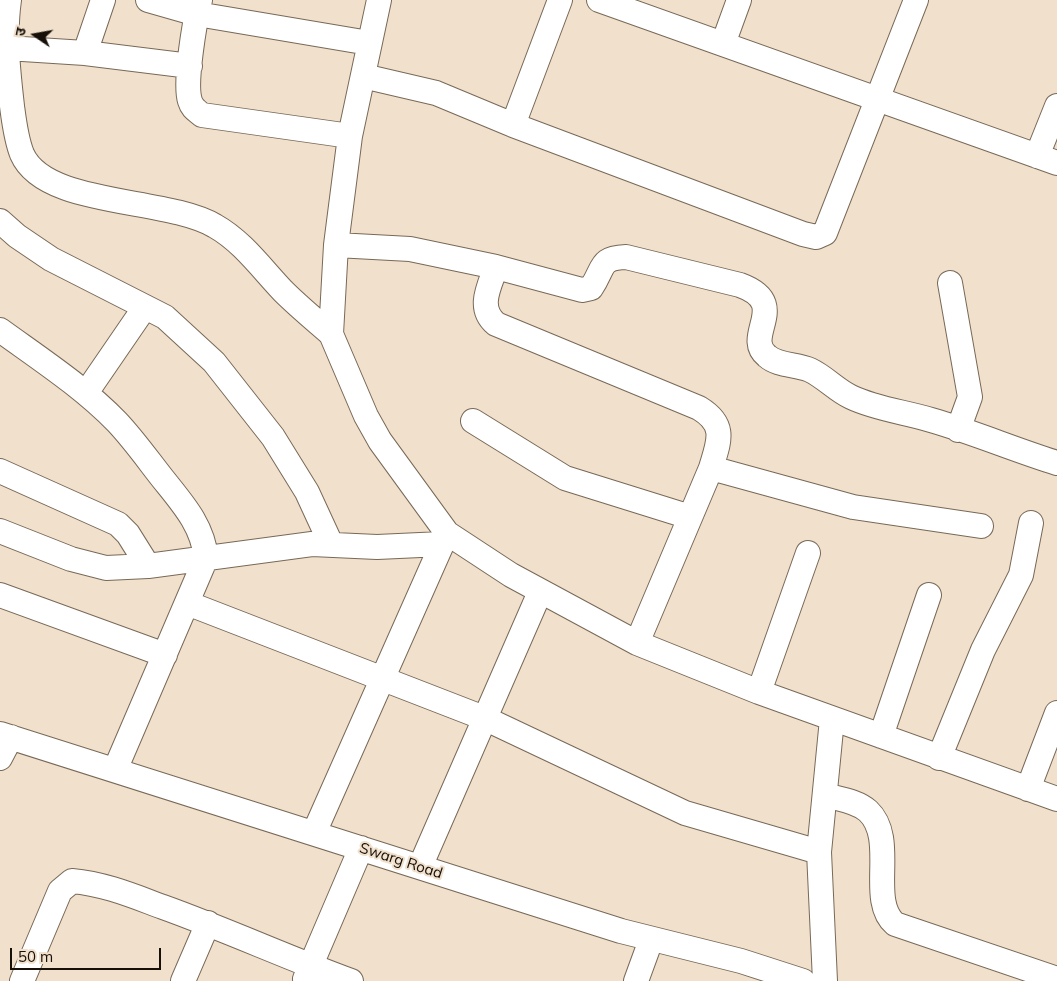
<!DOCTYPE html>
<html>
<head>
<meta charset="utf-8">
<style>
  body { margin:0 }
  #map { position:relative; width:1057px; height:981px; overflow:hidden; background:#f1e0cc; font-family:Mulish,"Noto Sans Devanagari",sans-serif }
  canvas { display:block }
  .north { position:absolute; left:10px; top:10px; width:50px; height:50px; -webkit-text-stroke:4px #f1e0cc; paint-order:stroke; rotate:282deg; font-size:14px; font-weight:700; line-height:20px; text-align:center; color:#161009 }
  .north::after { content:''; display:block; margin:auto; width:18px; height:22px; background:#161009; clip-path:polygon(50% 0,100% 100%,50% 72%,0 100%) }
  .scale { position:absolute; left:10px; top:948px; width:151px; height:22px; box-sizing:border-box; border:2px solid #161009; border-top:0; padding-left:6px; font-size:15px; line-height:18px; white-space:nowrap; color:#161009; -webkit-text-stroke:4px #f1e0cc; paint-order:stroke }
</style>
</head>
<body>
<div id="map">
<canvas width="1057" height="981"></canvas>
<div class="north">उ</div>
<div class="scale">50 m</div>
</div>
<script>
const g = document.querySelector('canvas').getContext('2d');
g.lineJoin = 'round';
function trace(path, color, width, dash) { g.strokeStyle = color; g.lineWidth = width; g.lineCap = dash ? 'butt' : 'round'; g.setLineDash(dash || []); g.stroke(path); }
function drawText(font, color, halo, rows, align = 'center') {
  g.font = font + ' Mulish,sans-serif'; g.lineWidth = 4; g.setLineDash([]); g.textBaseline = 'middle'; g.strokeStyle = halo; g.fillStyle = color; for (const [text, x, y, turn = 0] of rows) {
    g.save(); g.translate(x, y); g.rotate((+turn || 0) * Math.PI / 180); g.textAlign = isNaN(turn) ? turn : align; if (halo) g.strokeText(text, 0, 0); g.fillText(text, 0, 0); g.restore();
  }
}
const minor = new Path2D(`
  M9,0C4,35 8,71 12,106C14,121 16,139 22,154C45,207 166,197 215,226C242,241 262,269 283,291C298,306 315,320 331,334
  M148,0L197,14L369,43
  M200,0C195,20 184,83 190,101C192,108 196,110 202,115L350,136
  M379,0L350,136L336,245L331,334L366,416L380,441L447,533L511,575L637,643L759,692L1057,799
  M560,0L513,125L803,234L816,237L825,233L916,0
  M599,0L1057,163
  M723,44L739,0
  M7,48L85,53L190,66
  M85,53L103,0
  M363,76L436,93L513,125
  M1037,156L1057,106
  M0,221L17,236L51,259L165,317L214,362L273,437L307,492L331,544
  M336,245L410,249L496,267L582,290L591,288C605,268 598,258 626,257L740,285C792,304 742,336 767,356C778,366 797,364 810,370C825,377 836,390 851,397C876,409 905,412 931,420C973,432 1015,450 1057,463
  M496,267C489,287 477,308 496,324L699,408C727,425 719,441 711,468L637,643
  M950,283L970,397L958,430
  M0,330C40,359 83,387 117,422C134,440 148,460 163,479C183,504 203,526 206,558L115,770
  M86,393L145,307
  M473,421L565,478L690,517
  M711,468L853,507L981,526
  M0,471L118,524L128,534L148,566
  M0,531L71,559L106,568L148,566L312,544L377,547L442,544
  M0,595L165,655
  M187,603L484,718L685,813L819,852
  M759,692L808,553
  M0,734L621,931L741,961L803,981
  M881,736L929,595
  M0,758L11,737
  M939,758L983,650L1021,575L1031,523
  M1028,789L1057,713
  M825,795C839,799 857,801 868,811C898,839 867,900 895,924L1057,979
  M314,833L447,533
  M420,867L540,592
  M305,979L361,848
  M22,981L60,891L72,881C105,884 133,896 163,907C227,930 288,958 351,981
  M183,981L208,923
  M636,981L651,940
  M825,981L819,852L832,719`);
trace(minor, '#786957', 26);
trace(minor, '#fff', 24);
drawText('15px', '#161009', '#f1e0cc', [
  ["Swarg Road",401,861,18]
]);
</script>
</body>
</html>
